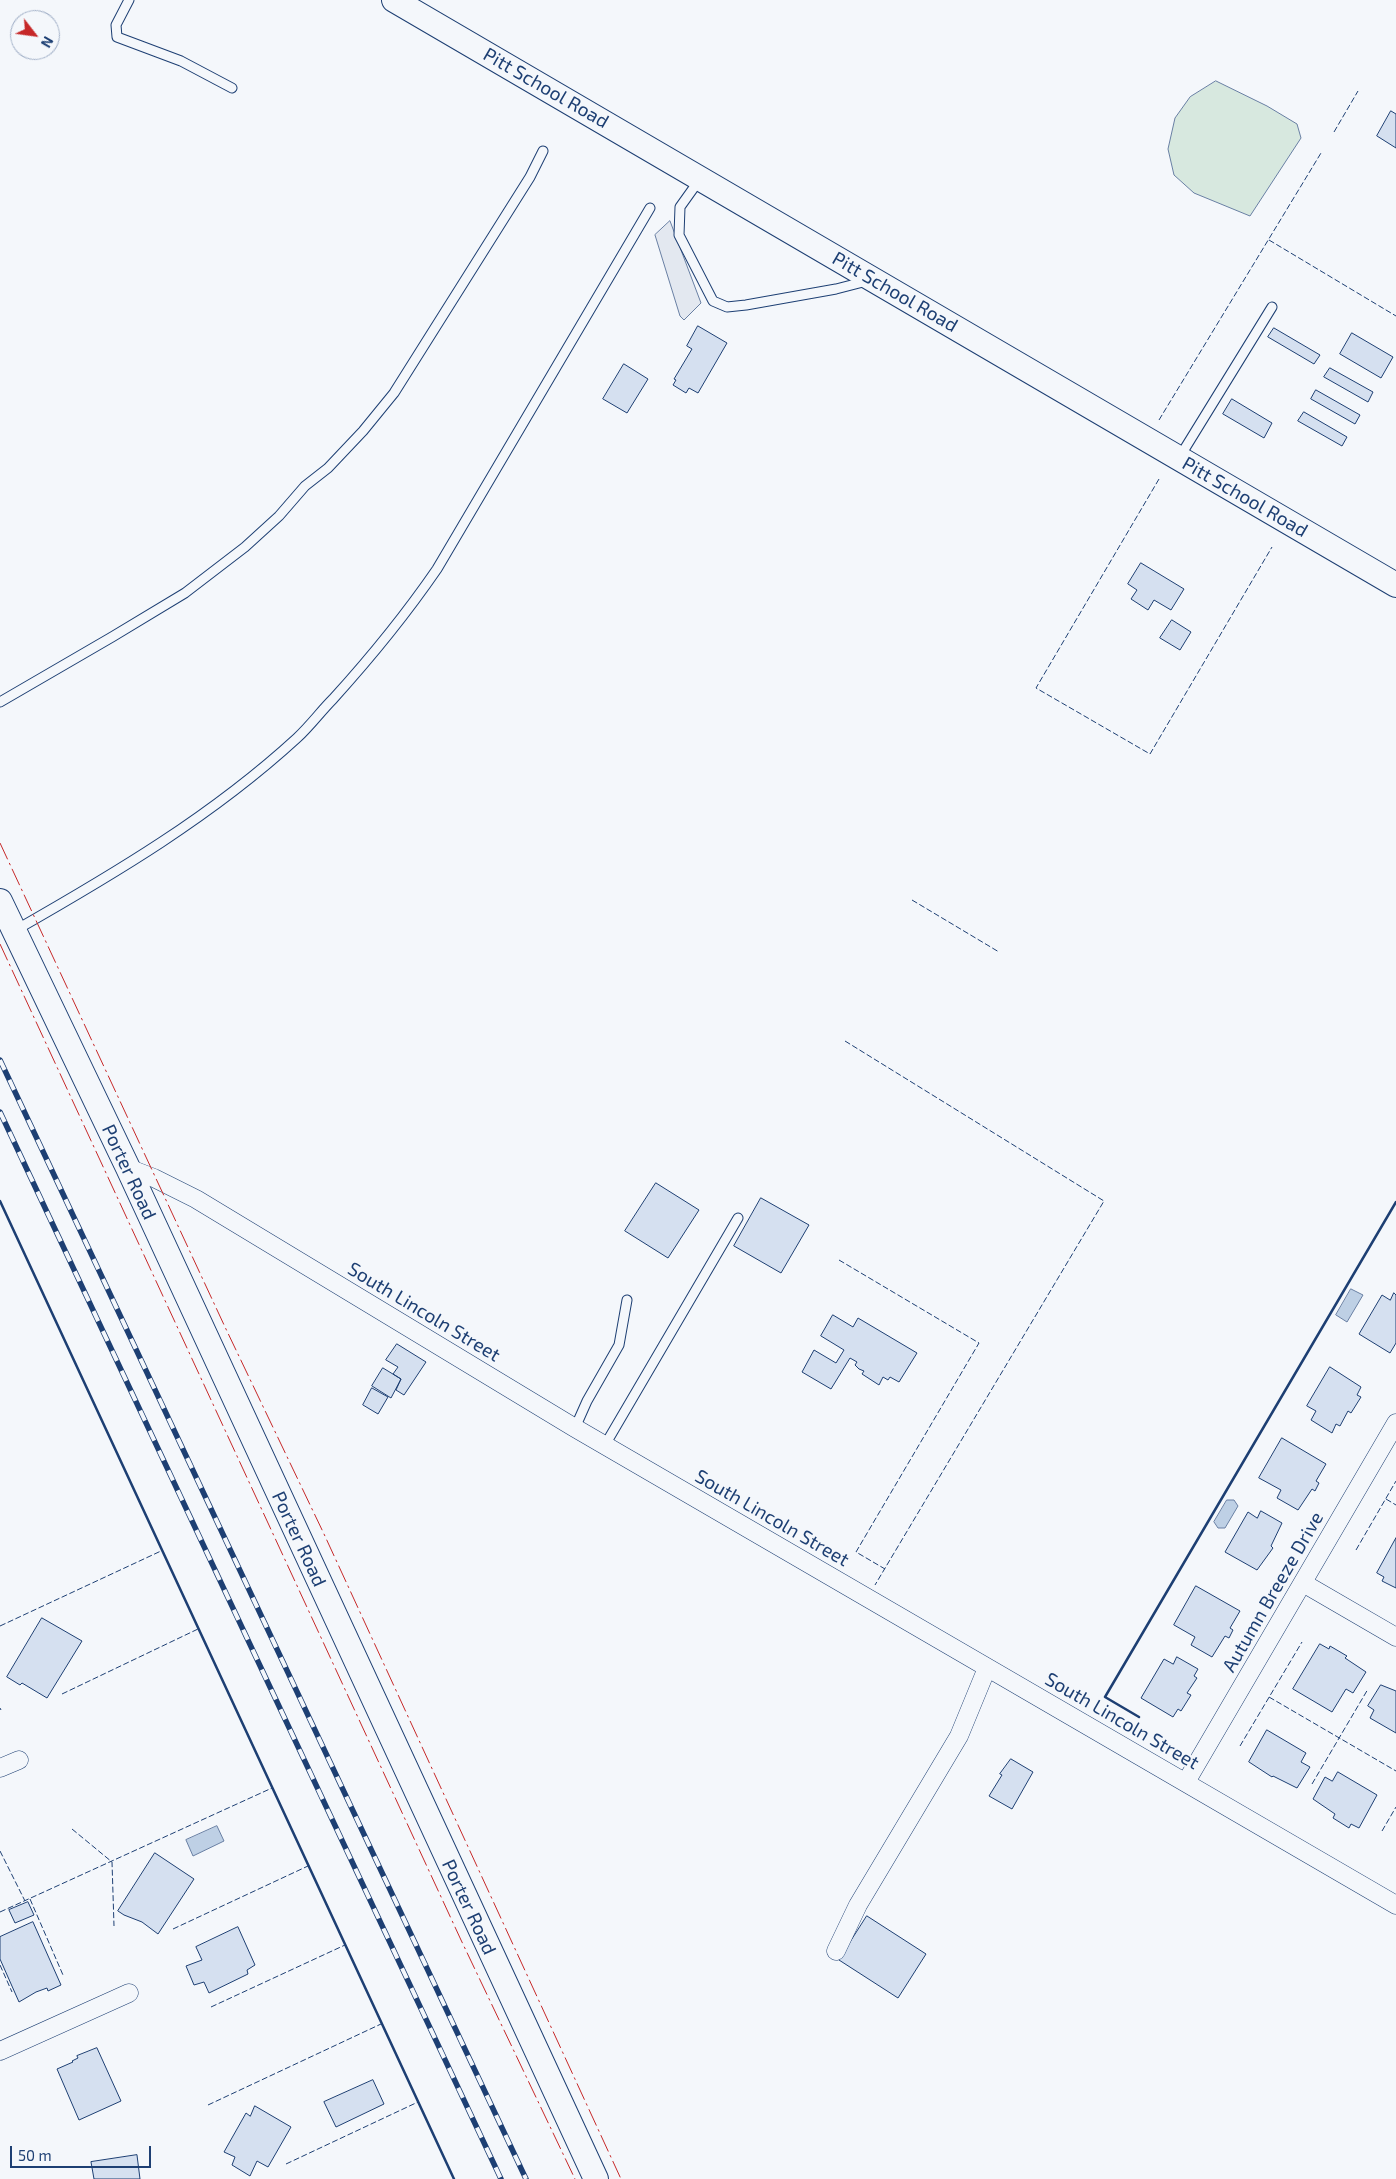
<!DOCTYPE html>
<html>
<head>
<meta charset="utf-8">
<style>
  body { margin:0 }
  #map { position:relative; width:1396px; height:2179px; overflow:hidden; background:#f4f7fb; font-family:"Exo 2",sans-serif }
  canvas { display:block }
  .north { position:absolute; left:10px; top:10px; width:50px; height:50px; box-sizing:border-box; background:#f4f7fb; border:1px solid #9eadc5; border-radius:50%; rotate:120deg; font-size:14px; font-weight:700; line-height:20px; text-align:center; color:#1d3f73 }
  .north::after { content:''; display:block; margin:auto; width:18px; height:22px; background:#c62828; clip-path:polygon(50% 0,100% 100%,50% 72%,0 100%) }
  .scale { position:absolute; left:10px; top:2146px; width:141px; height:22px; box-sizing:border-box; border:2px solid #1d3f73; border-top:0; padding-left:6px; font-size:15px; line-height:18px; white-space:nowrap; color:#1d3f73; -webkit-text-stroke:4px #f4f7fb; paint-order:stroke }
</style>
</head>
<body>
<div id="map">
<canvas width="1396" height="2179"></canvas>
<div class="north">N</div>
<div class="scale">50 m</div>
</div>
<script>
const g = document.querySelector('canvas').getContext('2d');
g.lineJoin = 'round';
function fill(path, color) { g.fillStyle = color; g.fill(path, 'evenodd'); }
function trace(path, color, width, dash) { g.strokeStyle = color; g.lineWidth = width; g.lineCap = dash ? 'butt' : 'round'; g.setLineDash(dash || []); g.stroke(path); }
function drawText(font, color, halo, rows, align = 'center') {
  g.font = font + ' "Exo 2",sans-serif'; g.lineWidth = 4; g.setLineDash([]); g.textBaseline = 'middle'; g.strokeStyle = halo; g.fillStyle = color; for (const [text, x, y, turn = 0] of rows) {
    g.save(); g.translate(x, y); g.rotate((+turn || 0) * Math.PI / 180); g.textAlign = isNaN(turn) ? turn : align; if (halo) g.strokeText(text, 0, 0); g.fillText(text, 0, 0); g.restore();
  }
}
const green = new Path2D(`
  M1216,81L1267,106L1297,124L1301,138L1250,216L1194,193L1174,175L1168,149L1175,118L1190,97Z`);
fill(green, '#d7e8df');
trace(green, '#687fa3', 1);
const parking = new Path2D(`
  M670,221L701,303L684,320L680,316L655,235Z`);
fill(parking, '#e3e8f0');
trace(parking, '#687fa3', 1);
const water = new Path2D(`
  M1351,1289L1363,1295L1347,1322L1336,1315Z
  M1227,1500H1234L1238,1506L1225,1528H1218L1214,1522Z
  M217,1826L224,1841L193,1856L186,1840Z`);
fill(water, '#bed0e5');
trace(water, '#687fa3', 1);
const building = new Path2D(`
  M1391,111L1396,114V148L1377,136Z
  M698,326L727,343L698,393L689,388L686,393L673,385L676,380L674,379L692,349L687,346Z
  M1274,328L1320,355L1314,364L1268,337Z
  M1352,333L1393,357L1381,378L1340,354Z
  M624,364L648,379L627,413L603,399Z
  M1330,368L1373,392L1368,402L1324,377Z
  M1316,390L1360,415L1355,424L1311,399Z
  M1232,399L1272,423L1264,438L1223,414Z
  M1304,412L1347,437L1342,446L1298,421Z
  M1141,563L1184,589L1171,610L1154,600L1148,610L1131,599L1137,590L1128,584Z
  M1172,620L1191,632L1180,650L1160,638Z
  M656,1183L699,1210L668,1258L625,1231Z
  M761,1198L809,1225L781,1273L734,1246Z
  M1394,1293L1396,1295V1343L1390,1353L1359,1334L1382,1295L1390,1300Z
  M833,1315L853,1327L858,1318L917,1353L899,1382L890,1377L888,1380L883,1377L879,1385L862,1374L864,1371L859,1369L855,1365L857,1362L850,1358L831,1389L802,1372L814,1350L836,1363L844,1350L821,1336Z
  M397,1344L426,1362L404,1395L396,1390L401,1379L393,1374L398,1367L386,1360Z
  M1330,1367L1361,1387L1357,1395L1361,1397L1351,1413L1348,1411L1340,1426L1336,1424L1332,1433L1311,1420L1316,1411L1307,1406Z
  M383,1368L401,1379L391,1398L372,1386Z
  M372,1388L388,1397L378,1414L363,1405Z
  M1282,1438L1326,1464L1316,1481L1319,1483L1315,1491L1312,1489L1298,1510L1277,1498L1281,1490L1259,1478Z
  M1261,1511L1282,1523L1271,1546L1273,1548L1257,1570L1225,1552L1248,1512L1257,1518Z
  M1396,1538V1588L1382,1581L1384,1577L1377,1573Z
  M1196,1586L1240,1611L1230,1628L1233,1630L1229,1638L1225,1636L1212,1657L1191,1645L1195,1637L1174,1625Z
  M42,1618L82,1641L47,1698L22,1683L20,1685L7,1677Z
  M1320,1644L1329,1649L1330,1646L1347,1656L1345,1658L1366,1672L1353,1693L1346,1689L1332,1712L1293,1689Z
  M1177,1657L1198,1669L1194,1676L1197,1678L1187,1693L1191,1695L1181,1711L1178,1709L1173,1717L1141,1698L1164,1659L1173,1664Z
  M1381,1685L1396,1691V1733L1370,1718L1374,1710L1368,1706Z
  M1267,1730L1306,1753L1301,1762L1310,1767L1297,1788L1273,1776L1272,1777L1249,1762Z
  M1011,1759L1033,1772L1012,1809L989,1796L1002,1775L1000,1774Z
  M1338,1772L1377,1795L1359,1828L1351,1824L1349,1828L1333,1818L1335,1814L1313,1799L1325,1777L1332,1781Z
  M155,1853L194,1879L158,1934L142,1922L124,1915L118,1911Z
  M28,1902L34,1915L15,1923L9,1910Z
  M867,1916L926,1954L898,1998L839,1960Z
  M33,1922L61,1985L48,1991L47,1988L36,1992L19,2002L0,1959V1937Z
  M238,1927L255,1965L247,1970L248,1974L209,1993L204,1982L194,1985L186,1966L202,1960L196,1947Z
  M97,2048L121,2101L79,2120L57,2069L73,2062L72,2061L78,2058L77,2056Z
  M373,2080L384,2104L336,2127L324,2102Z
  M255,2106L291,2127L268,2167L257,2161L250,2176L232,2165L235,2157L224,2152L246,2113L250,2116Z
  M137,2155L140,2179H94L91,2162Z`);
fill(building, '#d5e0f0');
trace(building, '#1d3f73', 1);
const lane = new Path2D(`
  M129,0L116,25L117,37L181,61L232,88
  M700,179L680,207L679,235L713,301L727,307L746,305L836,289L867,281
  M1179,458L1272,307
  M0,702L112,637L185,593L245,547L279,516L305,486L328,468L363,431L394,393L530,177L543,151
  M14,931C114,874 212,816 297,738C310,726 321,711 333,699C372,656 404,617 437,569L650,208
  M575,1428L587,1401L619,1345L627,1300
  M605,1445L738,1218`);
const street = new Path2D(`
  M128,1168L154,1178L196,1199L575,1428L1396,1905
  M1303,1583L1396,1637
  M0,1768L19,1760
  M1186,1782L1396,1423
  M836,1951L858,1905L959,1736L987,1668
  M0,2051L129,1993`);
const secondary = new Path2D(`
  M394,0L1396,585
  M0,901L128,1168L596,2179`);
trace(lane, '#1d3f73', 11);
trace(street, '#1d3f73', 19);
trace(secondary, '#1d3f73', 26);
trace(lane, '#f4f7fb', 9);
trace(street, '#f4f7fb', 18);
trace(secondary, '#f4f7fb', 24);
const rail = new Path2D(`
  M0,1060L526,2179
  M0,1112L501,2179`);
trace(rail, '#1d3f73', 5.5);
trace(rail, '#f4f7fb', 4, [11]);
trace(new Path2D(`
  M1334,132L1358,91
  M1269,240L1396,316
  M1159,420L1321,153
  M1159,479L1036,688L1150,754L1272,547
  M912,900L999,952
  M845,1041L1104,1201L875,1585
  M839,1260L979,1343L856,1552L885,1569
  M1386,1499L1396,1505
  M1356,1550L1396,1481
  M0,1626L161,1551
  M62,1694L198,1629
  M1269,1697L1396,1771
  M0,1708L1,1710
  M1240,1746L1302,1642
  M1312,1784L1368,1689
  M72,1829L112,1862L114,1926
  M1382,1831L1396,1807
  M0,1851L25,1901
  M30,1899L63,1975
  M0,1912L272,1788
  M173,1929L308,1866
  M0,1965L12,1992
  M211,2007L345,1945
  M208,2105L381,2024
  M286,2164L418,2102`), '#1d3f73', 1, [6, 2.5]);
trace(new Path2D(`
  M0,1201L454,2179
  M1139,1717L1105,1697L1396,1202`), '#1d3f73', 2.5);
trace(new Path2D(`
  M0,843L225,1327L324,1534L621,2179
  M0,944L461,1940L575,2179`), '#c62828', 1, [18, 4, 2.5, 4]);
drawText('19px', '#1d3f73', '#f4f7fb', [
  ["Pitt School Road",546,88,30],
  ["Pitt School Road",895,292,30],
  ["Pitt School Road",1245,497,30],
  ["Porter Road",129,1172,65],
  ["South Lincoln Street",424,1312,31],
  ["South Lincoln Street",772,1518,30],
  ["Porter Road",299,1539,65],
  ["Autumn Breeze Drive",1273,1592,-60],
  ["South Lincoln Street",1122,1721,30],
  ["Porter Road",469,1907,65]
]);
</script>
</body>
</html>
